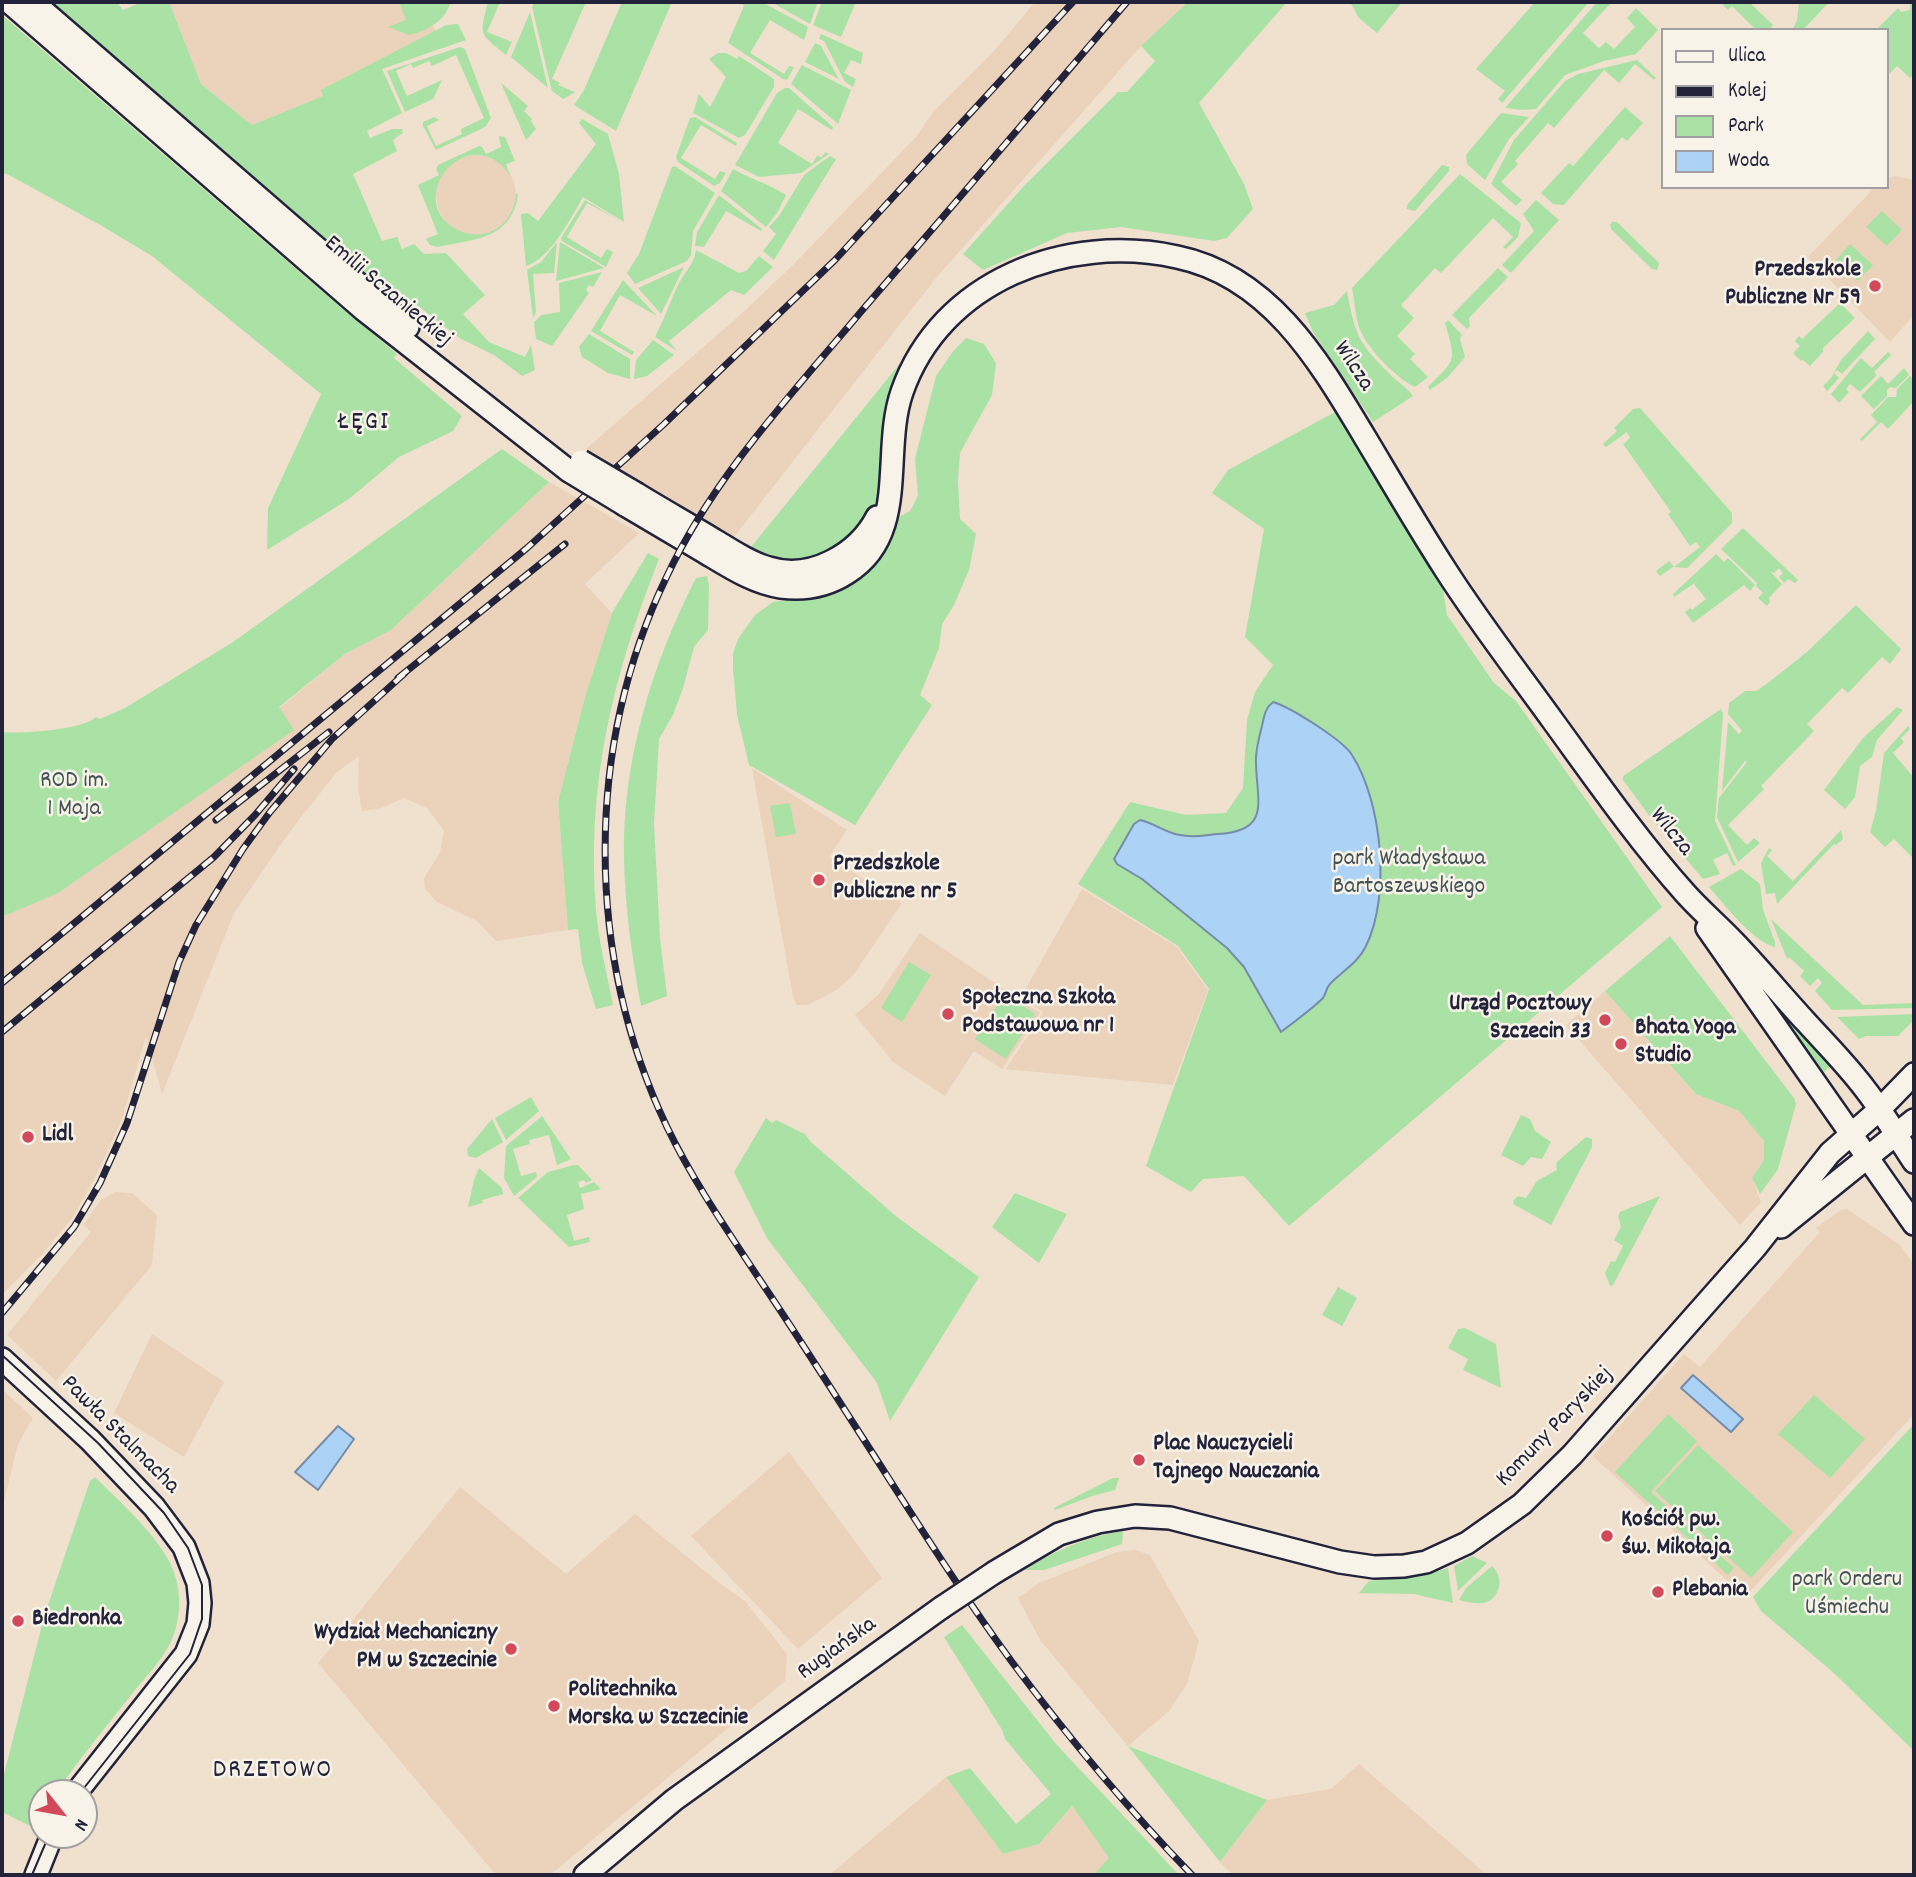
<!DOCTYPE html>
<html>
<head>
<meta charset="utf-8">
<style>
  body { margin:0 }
  #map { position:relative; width:1916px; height:1877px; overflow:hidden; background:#f0e0ce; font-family:Dekko,sans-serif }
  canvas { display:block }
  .frame { position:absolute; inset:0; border:4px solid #22223b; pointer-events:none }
  .legend { position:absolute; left:1661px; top:28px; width:228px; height:161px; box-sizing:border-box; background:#f7f3e8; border:2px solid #a29fa3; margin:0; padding:9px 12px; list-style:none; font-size:21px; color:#22223b }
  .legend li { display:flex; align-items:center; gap:14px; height:35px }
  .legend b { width:35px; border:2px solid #a29fa3 }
  .north { position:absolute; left:28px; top:1779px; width:70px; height:70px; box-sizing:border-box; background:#f7f3e8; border:2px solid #a29fa3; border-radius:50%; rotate:121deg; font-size:19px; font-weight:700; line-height:28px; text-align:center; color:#22223b }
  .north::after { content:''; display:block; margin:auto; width:24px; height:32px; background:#d1495b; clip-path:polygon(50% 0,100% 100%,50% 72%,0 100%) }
</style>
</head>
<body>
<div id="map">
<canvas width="1916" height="1877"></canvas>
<div class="frame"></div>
<ul class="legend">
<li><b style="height:9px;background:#f7f3e8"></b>Ulica</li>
<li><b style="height:9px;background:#22223b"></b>Kolej</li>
<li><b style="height:19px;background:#aae2a5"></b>Park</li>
<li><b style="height:19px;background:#acd3f6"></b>Woda</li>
</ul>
<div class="north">N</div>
</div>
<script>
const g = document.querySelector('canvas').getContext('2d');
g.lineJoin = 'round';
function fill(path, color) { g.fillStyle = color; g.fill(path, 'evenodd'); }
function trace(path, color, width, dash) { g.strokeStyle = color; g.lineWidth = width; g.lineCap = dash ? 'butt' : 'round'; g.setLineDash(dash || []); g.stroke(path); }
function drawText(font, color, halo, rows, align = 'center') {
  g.font = font + ' Dekko,sans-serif'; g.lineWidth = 5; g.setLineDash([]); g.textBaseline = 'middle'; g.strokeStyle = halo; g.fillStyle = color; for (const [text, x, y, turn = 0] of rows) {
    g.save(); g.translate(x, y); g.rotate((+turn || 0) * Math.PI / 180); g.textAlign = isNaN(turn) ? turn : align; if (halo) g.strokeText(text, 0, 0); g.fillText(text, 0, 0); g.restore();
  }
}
fill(new Path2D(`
  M169,2H423L439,40L321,91L323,96L252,125L201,84Z
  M1035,2H1188L1141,46L936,278L734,537L586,449L739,316L793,265L916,137L933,112L995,50Z
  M436 195a40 40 0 1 1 80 0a40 40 0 1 1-80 0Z
  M1895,176L1914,180V315L1890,342L1808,257L1875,187H1886V179Z
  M549,482L639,533L585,584L612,613L586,693L558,802L568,930L496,941L477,921L437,902L425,889L424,878L440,853L444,831L427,808L404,798L381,808L362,811L358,788L359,756L336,773L288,834L234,913L162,1094L146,1036L122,1119L97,1174L73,1217L45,1251L2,1295V917L58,892L345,654L391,630Z
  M752,768L847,830L829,857L902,903L854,974L838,989L808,1005H797L793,997Z
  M1082,889L1177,947L1208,990L1173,1085L1006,1069L1043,1012L1021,997Z
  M920,933L1040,1013L1002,1069L974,1051L945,1096L893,1062L855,1015L879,994Z
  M1605,991L1696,1094L1739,1111L1764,1141V1160L1752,1178L1761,1202L1740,1225L1566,1025Z
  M115,1192L132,1193L157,1215L152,1265L56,1381L7,1335L91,1232L83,1225L101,1200Z
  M1847,1209L1900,1245L1914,1265V1414L1745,1597L1593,1456L1684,1354L1700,1367L1820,1232L1816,1228L1841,1210Z
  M152,1334L224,1382L184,1457L114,1413Z
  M2,1389L33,1418L18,1444L2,1509Z
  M789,1452L882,1578L798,1649L691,1536Z
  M460,1487L566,1574L635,1514L718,1582L745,1601L787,1654L785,1681L550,1875H496L318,1663Z
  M1135,1550L1150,1555L1199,1641L1187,1684L1170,1710L1128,1746L1040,1640L1018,1598L1039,1583L1117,1552Z
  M1359,1764L1487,1875H1233L1220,1862L1267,1800L1331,1789Z
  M946,1777L1003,1854L1039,1844L1072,1806L1109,1858L1093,1875H829Z`), '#ebd2bb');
fill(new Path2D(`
  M43,2H117L123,10L142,2H169L201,84L252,125L323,96L321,90L446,25L458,24L466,40L382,69L402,113L367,131L370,138L392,129H402L403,133L393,140L397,151L353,174L382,241L397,237L402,249L414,244L424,254L446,253L485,295L463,314L489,342L525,357L531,345L535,370L522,376L494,355L461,339L401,293L397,292L398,302L382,295Z
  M399,2H450C448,19 426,32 409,35L388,27L406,20Z
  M488,2H500L487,32L512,42L506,55C479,33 479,36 488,2Z
  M534,2H586L552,79L560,83L558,85L575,92L563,99L552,91L532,7Z
  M622,2H672L616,131L574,105L584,90Z
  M741,2H762L808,27L804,40L770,20L750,53L784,74L789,66L794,67L787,80L783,79L728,43L744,6Z
  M771,2H818L810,24Z
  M822,2H856L841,37L813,25Z
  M1188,2H1287L1199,103L1244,184L1253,209L1227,238L1214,241L1121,227L1067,233L983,270L963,254L1023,187L1118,92H1127L1155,61L1141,46Z
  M1350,2H1402L1377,33L1359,18Z
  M1535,2H1589L1502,103L1498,99L1505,91L1476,69Z
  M1597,2H1612L1583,33L1599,48L1606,42L1614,49L1635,27L1627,18L1636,8L1658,30L1636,54L1604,61L1565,75L1536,109L1522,110L1505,108Z
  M1720,2H1749L1773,25L1769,30H1756L1732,6L1728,10Z
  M1799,2H1829L1803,30H1792L1797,21Z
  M1910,4H1914V74L1910,78L1897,66L1886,77V30H1876L1898,8L1901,12L1910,10Z
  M530,12L548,88L511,57Z
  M2,15L325,294L397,354L394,358L462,416L453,431L399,457L349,499L267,550L268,508L321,394L152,256L102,226L7,174L2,173Z
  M821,34L863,53L861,64L851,60L844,73L856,79L853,87L845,82L824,41L819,39Z
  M815,43L821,46L839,79L805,62Z
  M460,47L465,49L491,118L485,127L436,150L423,126V122L434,117L439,120L427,126L436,146L462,134L461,129L484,118L456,55L432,66L429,61L413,68L411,64L396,71L407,96L442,80L433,99L405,112L387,71Z
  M718,53H726L737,59L739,56L774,79V87L745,135L739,138L693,113L699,94L710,107L726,77L709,59Z
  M1637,60L1656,78L1654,80L1635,64L1619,83L1604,70L1554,128L1548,123L1515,161L1518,164L1501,182L1522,200L1516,206L1491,184L1514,140L1565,81L1578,74Z
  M802,65L851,90L838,124L791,84Z
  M501,83L528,106L524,111L532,119L531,121L536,129L526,140Z
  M785,88H789L833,127L832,130L798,109L778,143L812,164L817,156L822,157L825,152L829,154L801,173L759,177L735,165L777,93Z
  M1625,107L1643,123L1627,141L1622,137L1564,205L1553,204L1541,193L1569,163L1573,166Z
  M1501,113L1529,117L1509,139L1485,180L1467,164L1466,155Z
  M695,117L737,143L736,146L701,125L681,158L715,179L720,171L726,173L720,183L714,186L678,162L676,157L690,118Z
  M582,119L608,134L619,174L624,222L583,197C570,219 551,258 526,266L521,214L528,213L538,221L596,144L579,123Z
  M499,136L505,137L515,161L506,164L510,175C467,117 401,201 458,230C468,235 479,236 490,232C507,225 514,211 516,194H518C512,240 474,239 437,247L430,245L426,239L438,234L418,185L439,175L436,169L438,165L479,146L482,147L486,154L501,147Z
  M830,156L836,159L774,260L763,251L776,234L769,227L779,216L804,175Z
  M1442,165L1449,167V171L1415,211L1407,209V205Z
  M675,166L715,193L693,231L691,255L687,261L635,284L627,273L639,254L672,167Z
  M733,169C751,179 769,184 786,195L777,213L766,227L721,191Z
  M1460,174L1521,223L1518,237L1506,249L1503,247L1513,237L1493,218L1441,273L1435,268L1401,305L1414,318L1397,336L1415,354L1410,359L1428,377L1415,387C1397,379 1369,350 1361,332C1355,320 1355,302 1352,288Z
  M719,195L762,229L761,231L726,211L704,247L695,246L697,232Z
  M585,200L622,222L587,203L567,237L601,258L607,249L613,252L606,267L562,241L561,238Z
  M1536,200L1559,220L1511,273L1502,265L1534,231L1523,214Z
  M1882,211L1902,230L1887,246L1866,227Z
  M1612,222H1617L1659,263L1657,270L1652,269L1611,229L1610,225Z
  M557,242L554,273L533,274L536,312L533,318L527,270L541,262Z
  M560,242L604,268L556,281Z
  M1850,244L1873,265L1858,281L1836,260Z
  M696,250L739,273L746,271L759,256L773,267L744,295L731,290L669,341L677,351L655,337C664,320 670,302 678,285C684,273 695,263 696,250Z
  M684,267L661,314L638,288Z
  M1498,268L1508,277L1469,318L1470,326L1467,329L1452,315Z
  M602,272L593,287L589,285L586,290L589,293L552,346L536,339L534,322L541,315L560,312L559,283Z
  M623,280L657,316L620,295L600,331L634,352L632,355L591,331Z
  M1347,291C1355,333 1357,342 1389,373C1396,381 1407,387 1413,396L1373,422L1313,332L1305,313L1334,305Z
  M1840,303L1855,318L1823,348V352L1810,366L1803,360L1801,361L1793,353L1800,346L1795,341L1799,336L1802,339Z
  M1448,320L1462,335L1460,339L1465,357L1448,377L1430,390L1428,387C1457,358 1456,362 1445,323Z
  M1868,331L1875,339L1842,374L1837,370L1834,373L1839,378L1827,391L1823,386L1831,378L1841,360Z
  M589,334L630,359V379L608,373L582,357L579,347Z
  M966,338L984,344L996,363L992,395L960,453L958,481L960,519L976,534L969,570L954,605L942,624L939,648L920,695L932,705L855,825L749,765L737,715L733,668V654L738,639L755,615L773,602L807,597L845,586L859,579L878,560L897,518L910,511L918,496L915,459L936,376L954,350Z
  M653,340L674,355L647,376L634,379L636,360Z
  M1888,352L1891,355L1874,372L1877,375L1860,392L1850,384L1846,389L1849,392L1839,403L1831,394L1861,358L1872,368Z
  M906,356C897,375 888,394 884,416C880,442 884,470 878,496C873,513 864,524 851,535C814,567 792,566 747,552Z
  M1904,368L1909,375L1896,388L1890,387L1887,390V396L1874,409L1861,396L1881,376L1888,384Z
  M1910,376L1914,380V401L1888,429L1881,422L1862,441L1860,439L1877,422L1871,415L1888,397H1896L1897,389Z
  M1640,408L1732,513V523L1687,568L1673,567L1660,576L1656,571L1669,561L1674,567L1700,547L1696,542L1690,546L1668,514L1671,512L1623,444L1630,438L1627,432L1606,447L1603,444L1617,431L1614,428L1633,409Z
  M1337,411L1442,583L1447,615L1494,683L1516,701L1662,907L1289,1226L1244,1176L1203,1179L1191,1192L1146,1166L1209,989L1178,946L1078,884L1130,802L1186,815L1226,813L1243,788L1247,720L1255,692L1273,665L1245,637L1264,529L1212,493L1228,470Z
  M502,449L549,482L391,630L345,654L279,707L294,730L58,893L2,917V732C21,734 83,730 96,717L100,719L125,708L233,642Z
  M1743,528L1798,580L1795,583L1788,579L1784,583L1779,577L1783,573L1779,568L1774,573L1770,571L1782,584L1769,598L1770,602L1767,606L1758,598L1763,593L1756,586L1757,583L1721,549Z
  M648,553L659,559C613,675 586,784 596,911C599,942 607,974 613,1005L596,1009L582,963L578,929L568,930L558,802L586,693L612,613Z
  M1716,554L1724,562L1728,558L1755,585L1750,591L1744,585L1693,623L1685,612L1690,608L1692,610L1706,599L1694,584L1699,580L1674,597L1673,594Z
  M707,576L709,586L708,630L694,647L683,688L673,715L659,739L654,824L660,938L667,996L641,1006C632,957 625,908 624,858C622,761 652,664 696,578Z
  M1856,605L1901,649L1890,664L1882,657L1848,693L1842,688L1807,724L1814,731L1761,786L1764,789L1728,825L1747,845L1754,838L1760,843L1738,862L1717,817L1719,798L1747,762L1745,761L1722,791L1728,722L1739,734L1742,731L1728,714L1729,703L1745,691H1756L1768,683L1808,651Z
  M1897,707L1903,710L1877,740L1872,757L1860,766L1855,797L1845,809L1824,790L1863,738Z
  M1721,709L1723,714L1715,821L1736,865L1733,866L1727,853L1713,860L1720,874L1703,879L1651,818L1623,780V776Z
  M1908,726L1910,729L1901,738L1904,742L1893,753L1914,778V859L1894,839L1885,847L1870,832L1876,811L1884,753Z
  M790,803L796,834L776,837L770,806Z
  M1841,830L1843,839L1836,845L1834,844L1777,904L1775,893L1766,894L1761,863L1769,848L1772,850L1767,856L1793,881Z
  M1741,869L1760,884L1763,910L1775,942V947C1754,943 1723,903 1709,887Z
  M1691,898L1833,1064L1823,1073L1766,994Z
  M1771,919L1863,1005L1914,1003V1008L1832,1010L1815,991L1822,983L1818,978L1810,986L1800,976L1804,971L1789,957L1787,959Z
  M1670,936L1794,1098L1796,1104L1778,1169L1760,1194L1752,1178L1764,1160V1141L1739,1111L1696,1094L1605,991Z
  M909,962L931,975L902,1022L881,1008Z
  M1005,994L1035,1014L1006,1059L975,1039Z
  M1914,1014V1020L1898,1036H1866L1859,1039L1837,1017Z
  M531,1097L539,1111L506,1140L495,1118Z
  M1521,1115L1530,1119L1535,1131L1551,1142L1542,1159L1531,1157L1523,1166L1501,1155Z
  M542,1116L571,1159L557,1165L549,1135L529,1140L530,1144L513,1149L521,1176L536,1172L537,1177L514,1196L504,1178L506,1146Z
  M766,1118L772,1123L776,1120L805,1134L811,1142L897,1217L979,1277L890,1421L877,1383L767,1238L734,1172Z
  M492,1119L503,1142L476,1158L468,1156L467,1149Z
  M1586,1137L1592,1139V1147L1551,1225L1513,1204L1514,1200L1518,1196L1526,1198L1537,1181L1557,1170L1556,1164L1558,1161Z
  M574,1165H578L592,1180L586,1183L584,1180L578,1182L580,1188L594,1182L601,1189L581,1194L584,1209L567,1215L574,1241L589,1237L590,1242L569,1247L518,1198L548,1172Z
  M479,1168L502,1188L503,1194L482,1200L483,1203L468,1207L474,1180Z
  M1015,1193L1067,1214L1039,1263L992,1227Z
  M1660,1196L1613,1285L1610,1286L1605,1273L1611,1261L1615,1262L1623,1246L1614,1240L1621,1227L1618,1216L1620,1212Z
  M1338,1287L1357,1298L1342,1326L1322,1315Z
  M1465,1328L1496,1344L1501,1388L1463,1370L1468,1359L1448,1348L1458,1329Z
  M1814,1395L1865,1439L1830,1478L1778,1434Z
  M1668,1414L1697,1441L1651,1492L1734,1568L1728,1575L1615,1472Z
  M1914,1424V1751L1835,1674L1761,1611L1753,1597Z
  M1698,1445L1793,1532L1751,1578L1655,1491Z
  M95,1477C120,1502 152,1530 169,1561C181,1583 182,1611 174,1634C166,1657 146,1676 131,1695C106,1727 79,1759 56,1793H42V1817L37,1827H32L2,1812V1782L44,1617L90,1481Z
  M1113,1478H1119L1115,1490L1092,1496L1055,1510L1054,1508Z
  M1123,1531L1122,1544L1044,1570H1024C1056,1550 1086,1537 1123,1531Z
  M1472,1556L1487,1563L1458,1591L1454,1566Z
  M1492,1566C1505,1577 1500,1600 1483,1603C1475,1604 1467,1602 1459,1600L1466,1588Z
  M1448,1568L1453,1603L1414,1594L1359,1593L1369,1581L1417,1577Z
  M962,1625L1056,1744L1179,1875H1093L1109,1858L1072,1806L1039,1844L1003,1854L946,1777L970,1768L1016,1824L1051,1794L1005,1739L1002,1730L944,1637Z
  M1128,1746L1267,1800L1220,1862Z`), '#aae2a5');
const water = new Path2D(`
  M1273,702C1290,707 1343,740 1352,755C1382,802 1391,895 1366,946C1358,963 1342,971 1330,984C1326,988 1326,994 1323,998C1311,1010 1295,1021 1281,1032L1244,967L1227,948L1142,879L1117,864L1114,859L1134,824L1140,820C1154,823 1166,833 1180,835C1192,838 1206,835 1218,834C1271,831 1257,802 1256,764C1255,752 1259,738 1262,726C1264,717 1265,708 1273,702Z
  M1693,1375L1743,1419L1731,1432L1681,1388Z
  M338,1426L354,1439L318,1490L295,1472Z`);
fill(water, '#acd3f6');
trace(water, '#758cab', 2);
const tertiary = new Path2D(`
  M9,2L364,310L569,471
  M33,2L408,327
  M637,494C663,510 690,525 716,541C733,551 750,563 769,568C811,581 858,554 877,517
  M625,505C650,520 676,535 701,550C725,564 752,583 781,587C804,590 827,586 847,573C910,534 881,452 902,392C941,280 1067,233 1177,257C1269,276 1318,359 1363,434C1390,479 1416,524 1445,569C1478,621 1517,671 1553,721C1596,780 1637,839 1685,893C1700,910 1718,925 1734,942C1759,968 1782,996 1806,1022C1826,1044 1847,1065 1865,1089C1883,1112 1898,1138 1914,1162
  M1707,928L1914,1224
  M1781,1227L1914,1120
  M2,1359L90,1440L154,1507L184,1547L198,1583L200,1603L198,1624L186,1654L76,1793
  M995,1572L1059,1534L1098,1522L1135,1516L1170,1518L1340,1562L1374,1567L1404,1566L1426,1562L1467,1543L1522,1504L1572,1455L1755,1248L1830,1153L1880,1109L1914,1074
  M36,1875L52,1835
  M585,1875L674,1800L941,1608`);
trace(tertiary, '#22223b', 26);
trace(tertiary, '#f7f3e8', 21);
trace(new Path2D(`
  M2,1355L98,1443L164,1513L188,1548L202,1585V1619L190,1654L80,1793
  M32,1875L49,1835`), '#22223b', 2);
const rail = new Path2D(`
  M1127,2C1039,104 953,206 865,307C793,393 715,474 667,576C584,748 585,955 667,1127C693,1181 727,1230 760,1280C793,1329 825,1379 857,1429C908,1508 957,1587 1012,1662C1068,1737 1127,1808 1192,1875
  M398,678L565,544
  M216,820L329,732
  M2,983L527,548L663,425L835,260L1073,2
  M2,1032L214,857L255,815L294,769
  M2,1313L74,1227L100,1183L127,1123L179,962L196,925L243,849L270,812L332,739L405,673`);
trace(rail, '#22223b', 7);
trace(rail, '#f7f3e8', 4.5, [13]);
const tertiaryBridge = new Path2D(`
  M581,461L637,494
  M569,471L625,505
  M941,1608L995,1572`);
trace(tertiaryBridge, '#22223b', 26, []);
trace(tertiaryBridge, '#f7f3e8', 21);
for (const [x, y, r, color] of [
  [1875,286,7,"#d1495b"],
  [819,880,7,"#d1495b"],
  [948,1014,7,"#d1495b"],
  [1605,1020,7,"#d1495b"],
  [1621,1044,7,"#d1495b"],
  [28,1137,7,"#d1495b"],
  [1139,1460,7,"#d1495b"],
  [1607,1536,7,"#d1495b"],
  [1658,1592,7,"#d1495b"],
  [18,1621,7,"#d1495b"],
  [511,1649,7,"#d1495b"],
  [554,1706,7,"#d1495b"]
]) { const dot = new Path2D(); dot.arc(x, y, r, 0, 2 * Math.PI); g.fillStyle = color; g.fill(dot); trace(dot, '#f7f3e8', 2.5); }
drawText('bold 24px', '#22223b', '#f7f3e8', [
  ["Przedszkole",1861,272,"right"],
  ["Publiczne Nr 59",1861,300,"right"],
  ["Przedszkole",833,866],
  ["Publiczne nr 5",833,894],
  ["Społeczna Szkoła",962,1000],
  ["Podstawowa nr 1",962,1028],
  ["Urząd Pocztowy",1591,1006,"right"],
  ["Szczecin 33",1591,1034,"right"],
  ["Bhata Yoga",1635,1030],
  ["Studio",1635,1058],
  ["Lidl",42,1137],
  ["Plac Nauczycieli",1153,1446],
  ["Tajnego Nauczania",1153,1474],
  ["Kościół pw.",1621,1522],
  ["św. Mikołaja",1621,1550],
  ["Plebania",1672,1592],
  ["Biedronka",32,1621],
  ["Wydział Mechaniczny",497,1635,"right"],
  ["PM w Szczecinie",497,1663,"right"],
  ["Politechnika",568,1692],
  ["Morska w Szczecinie",568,1720]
], 'left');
drawText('24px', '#22223b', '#f7f3e8', [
  ["Emilii Sczanieckiej",387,293,40],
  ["Wilcza",1352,367,57],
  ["Wilcza",1670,833,51],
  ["Komuny Paryskiej",1556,1428,-46],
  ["Pawła Stalmacha",119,1436,45],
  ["Rugiańska",838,1650,-36]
]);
drawText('24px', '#445256', '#f7f3e8', [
  ["ROD im.",74,783],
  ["1 Maja",74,811],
  ["park Władysława",1409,861],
  ["Bartoszewskiego",1409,889],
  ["park Orderu",1847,1582],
  ["Uśmiechu",1847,1610]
]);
g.letterSpacing = '2px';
drawText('26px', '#22223b', '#f7f3e8', [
  ["ŁĘGI",364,424],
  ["DRZETOWO",273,1772]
]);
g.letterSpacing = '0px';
</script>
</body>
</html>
